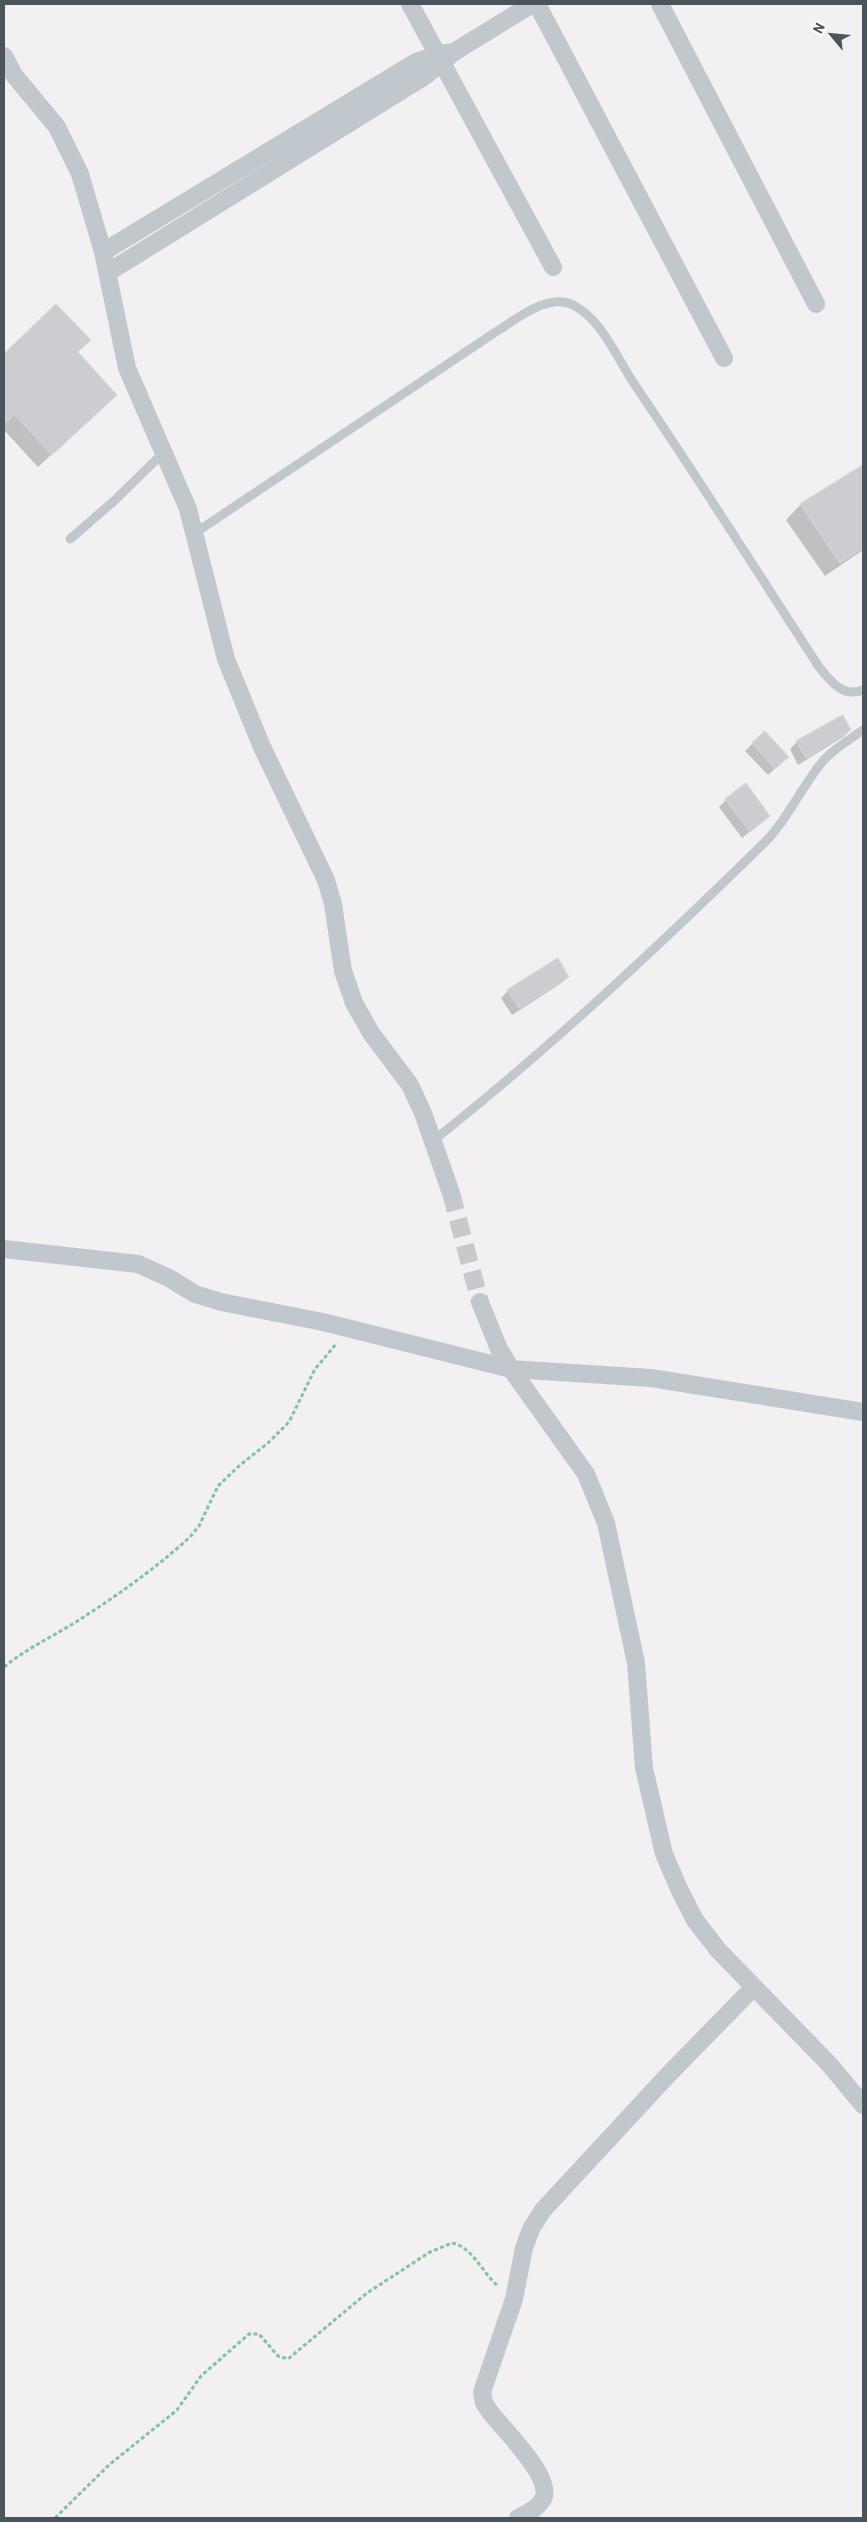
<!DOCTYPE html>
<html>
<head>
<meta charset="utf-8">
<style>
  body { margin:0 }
  #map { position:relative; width:867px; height:2522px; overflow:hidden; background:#f2f0f1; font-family:Barlow,sans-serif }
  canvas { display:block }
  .frame { position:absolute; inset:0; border:5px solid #4a545b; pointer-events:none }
  .north { position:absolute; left:807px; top:10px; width:50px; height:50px; -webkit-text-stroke:4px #fff; paint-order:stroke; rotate:298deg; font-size:14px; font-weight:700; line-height:20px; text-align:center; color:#4a545b }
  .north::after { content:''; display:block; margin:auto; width:18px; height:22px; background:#4a545b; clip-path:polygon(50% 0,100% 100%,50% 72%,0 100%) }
</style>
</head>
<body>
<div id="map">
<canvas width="867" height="2522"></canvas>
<div class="frame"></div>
<div class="north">N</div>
</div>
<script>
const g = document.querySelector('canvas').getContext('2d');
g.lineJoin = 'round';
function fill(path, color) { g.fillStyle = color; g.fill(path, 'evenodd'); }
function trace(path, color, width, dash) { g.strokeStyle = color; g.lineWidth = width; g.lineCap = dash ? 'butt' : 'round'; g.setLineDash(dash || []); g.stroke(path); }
fill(new Path2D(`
  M56,306L102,408L38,467L4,430V356Z
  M863,466V550L825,576L786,520L800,505Z
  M850,730L843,737L798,765L790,749L797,742Z
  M765,732L780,764L768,775L745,751Z
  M726,800L769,816L742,838L719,807Z
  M568,977L560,984L512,1015L501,998L508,991Z`), '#0003');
const building = new Path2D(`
  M56,304L91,340L78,352L117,395L52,455L14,414L4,424V354Z
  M863,465V547L840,563L800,504Z
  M843,715L851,730L806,758L796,741Z
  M765,731L789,757L775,769L752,743Z
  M746,783L770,816L750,832L725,799Z
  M558,958L569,977L519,1008L507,990Z`);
fill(building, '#cbcdd1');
trace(building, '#d5d7db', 1);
trace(new Path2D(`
  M451,1193L480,1302`), '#c8c9cc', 18, [18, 9]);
trace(new Path2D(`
  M4,1667C27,1648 54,1636 79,1620C118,1595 156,1568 190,1537L199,1526L218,1486L239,1466L268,1443L289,1422L315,1369L337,1343
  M55,2518L109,2465L177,2410L201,2376L249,2334H259L278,2356L288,2359L367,2293L430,2252L452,2243C472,2246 483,2274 498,2286`), '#81c49e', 3, [4, 2.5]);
trace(new Path2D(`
  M195,533L494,333C514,321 547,292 573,305C603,320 617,359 635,385C698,478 758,573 819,667C830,681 843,698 863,690
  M70,539L114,501L163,453
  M434,1140C550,1048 659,946 765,842C789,818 802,785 824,760C835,748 850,739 863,730`), '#c0c8cd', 9);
trace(new Path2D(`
  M410,4L553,267
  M537,4L724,358
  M660,4L816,304
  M4,56L14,75L57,127L80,174L103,252L127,368L188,509L226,659L262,747L326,880L333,904L343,971L354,1003L371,1033L410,1085L423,1113L451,1193
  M103,252L416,62L439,54L454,52
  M107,273L425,76L454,52L532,4
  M4,1249L138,1264L169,1278L195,1294L221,1302L323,1322L511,1369L651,1378L863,1412
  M480,1302L499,1349L511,1369L586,1474L606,1523L636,1663L644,1768L664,1854L680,1891L695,1920L718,1950L830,2065L863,2105
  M518,2518C527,2514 538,2508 543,2499C554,2478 503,2429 490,2412L484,2403L482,2392L514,2299L524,2248L531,2229L543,2210L668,2075L754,1987`), '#c0c8cd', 18);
</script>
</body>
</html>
